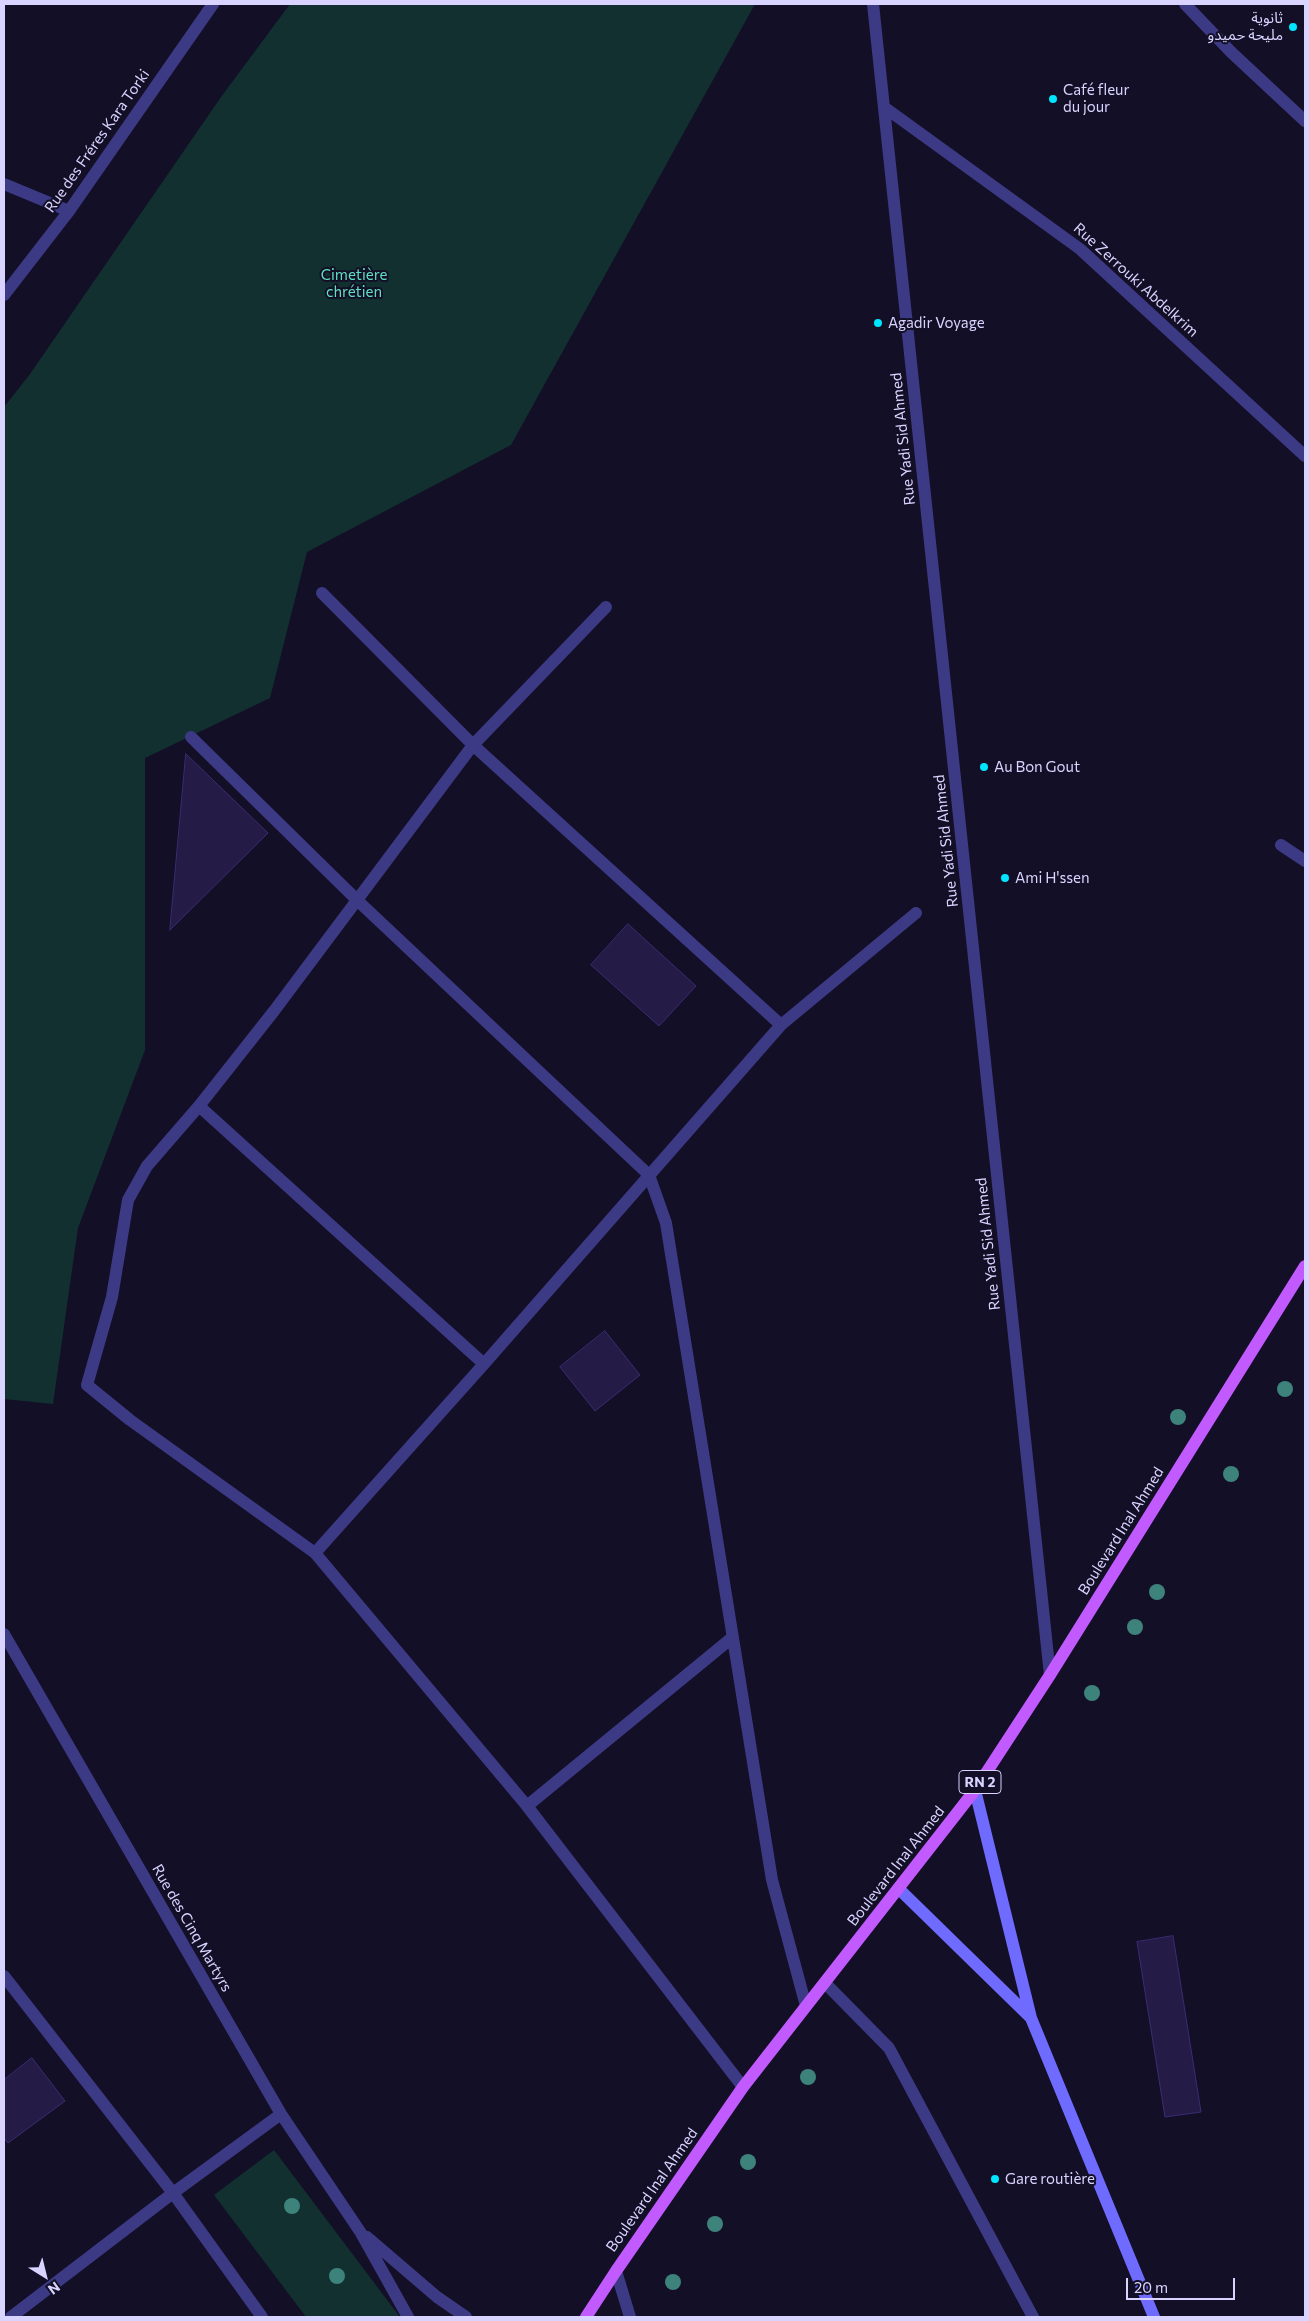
<!DOCTYPE html>
<html>
<head>
<meta charset="utf-8">
<style>
  body { margin:0 }
  #map { position:relative; width:1309px; height:2321px; overflow:hidden; background:#130f26; font-family:Commissioner,sans-serif }
  canvas { display:block }
  .frame { position:absolute; inset:0; border:5px solid #d9d4ff; pointer-events:none }
  .north { position:absolute; left:20px; top:2251px; width:50px; height:50px; -webkit-text-stroke:4px #130f26; paint-order:stroke; rotate:144deg; font-size:14px; font-weight:700; line-height:20px; text-align:center; color:#d9d4ff }
  .north::after { content:''; display:block; margin:auto; width:18px; height:22px; background:#d9d4ff; clip-path:polygon(50% 0,100% 100%,50% 72%,0 100%) }
  .scale { position:absolute; left:1126px; top:2278px; width:109px; height:22px; box-sizing:border-box; border:2px solid #d9d4ff; border-top:0; padding-left:6px; font-size:15px; line-height:18px; white-space:nowrap; color:#d9d4ff; -webkit-text-stroke:4px #130f26; paint-order:stroke }
</style>
</head>
<body>
<div id="map">
<canvas width="1309" height="2321"></canvas>
<div class="frame"></div>
<div class="north">N</div>
<div class="scale">20 m</div>
</div>
<script>
const g = document.querySelector('canvas').getContext('2d');
g.lineJoin = 'round';
function fill(path, color) { g.fillStyle = color; g.fill(path, 'evenodd'); }
function trace(path, color, width, dash) { g.strokeStyle = color; g.lineWidth = width; g.lineCap = dash ? 'butt' : 'round'; g.setLineDash(dash || []); g.stroke(path); }
function drawText(font, color, halo, rows, align = 'center') {
  g.font = font + ' Commissioner,"Noto Sans Arabic",sans-serif'; g.lineWidth = 4; g.setLineDash([]); g.textBaseline = 'middle'; g.strokeStyle = halo; g.fillStyle = color; for (const [text, x, y, turn = 0] of rows) {
    g.save(); g.translate(x, y); g.rotate((+turn || 0) * Math.PI / 180); g.textAlign = isNaN(turn) ? turn : align; if (halo) g.strokeText(text, 0, 0); g.fillText(text, 0, 0); g.restore();
  }
}
fill(new Path2D(`
  M290,4H755L511,445L307,552L270,698L145,758V1050L78,1228L53,1404L4,1399V407L30,374L221,97Z
  M274,2150L400,2317H306L214,2195Z`), '#12302f');
const building = new Path2D(`
  M186,754L268,833L170,930Z
  M628,924L696,986L659,1026L591,965Z
  M605,1331L640,1375L595,1411L560,1367Z
  M1173,1936L1201,2112L1165,2117L1137,1942Z
  M32,2058L65,2101L8,2143L4,2138V2080Z`);
fill(building, '#241b47');
trace(building, '#3b2d73', 1);
trace(new Path2D(`
  M825,1983L889,2048L1033,2317`), '#3d3a85', 12);
trace(new Path2D(`
  M873,4L1050,1675
  M1185,4L1231,52L1305,121
  M884,107L1080,249L1305,456
  M4,184L69,211
  M4,295L69,211L213,4
  M322,593L473,745L781,1025
  M606,607L473,745L274,1011L199,1106L147,1166L128,1200L112,1297L87,1385L130,1420L315,1553L527,1806L743,2087
  M191,737L358,901L649,1175L666,1223L772,1880L806,2006
  M1281,845L1305,861
  M199,1106L484,1364
  M315,1553L484,1364L781,1025L916,913
  M4,1634L281,2114L361,2233L408,2317
  M527,1806L733,1637
  M4,1976L173,2193L262,2317
  M367,2237L437,2297L466,2317
  M616,2271L630,2317
  M11,2317L173,2193L281,2114`), '#3d3a85', 12);
trace(new Path2D(`
  M975,1790L1031,2018L1154,2317
  M899,1889L1030,2017`), '#6f6bff', 12);
trace(new Path2D(`
  M586,2317L616,2271L743,2087L975,1790L1050,1675L1305,1266`), '#c25bff', 12);
g.fillStyle = '#3d827b';
for (const [x, y] of [
  [1285,1389],
  [1178,1417],
  [1231,1474],
  [1157,1592],
  [1135,1627],
  [1092,1693],
  [808,2077],
  [748,2162],
  [292,2206],
  [715,2224],
  [337,2276],
  [673,2282]
]) { g.beginPath(); g.arc(x, y, 8, 0, 2 * Math.PI); g.fill(); }
for (const [x, y, r, color] of [
  [1293,27,5,"#00e5ff"],
  [1053,99,5,"#00e5ff"],
  [878,323,5,"#00e5ff"],
  [984,767,5,"#00e5ff"],
  [1005,878,5,"#00e5ff"],
  [995,2179,5,"#00e5ff"]
]) { const dot = new Path2D(); dot.arc(x, y, r, 0, 2 * Math.PI); g.fillStyle = color; g.fill(dot); trace(dot, '#130f26', 2); }
for (const [x, y, w] of [
  [980,1782,42]
]) { const box = new Path2D(); box.roundRect(x - w / 2, y - 11.5, w, 23, 4); g.fillStyle = '#130f26'; g.fill(box); trace(box, '#d9d4ff', 1); }
drawText('bold 14px', '#d9d4ff', null, [
  ["RN 2",980,1782]
]);
drawText('15px', '#d9d4ff', '#130f26', [
  ["ثانوية",1283,18,"right"],
  ["مليحة حميدو",1283,35,"right"],
  ["Café fleur",1063,90],
  ["du jour",1063,107],
  ["Agadir Voyage",888,323],
  ["Au Bon Gout",994,767],
  ["Ami H'ssen",1015,878],
  ["Gare routière",1005,2179]
], 'left');
drawText('15px', '#d9d4ff', '#130f26', [
  ["Rue des Fréres Kara Torki",97,141,-55],
  ["Rue Zerrouki Abdelkrim",1136,280,42],
  ["Rue Yadi Sid Ahmed",903,439,-96],
  ["Rue Yadi Sid Ahmed",946,841,-96],
  ["Rue Yadi Sid Ahmed",988,1244,-96],
  ["Boulevard Inal Ahmed",1121,1531,-58],
  ["Boulevard Inal Ahmed",896,1866,-52],
  ["Rue des Cinq Martyrs",192,1928,60],
  ["Boulevard Inal Ahmed",652,2190,-55]
]);
drawText('15px', '#5fe0c0', '#130f26', [
  ["Cimetière",354,275],
  ["chrétien",354,292]
]);
</script>
</body>
</html>
